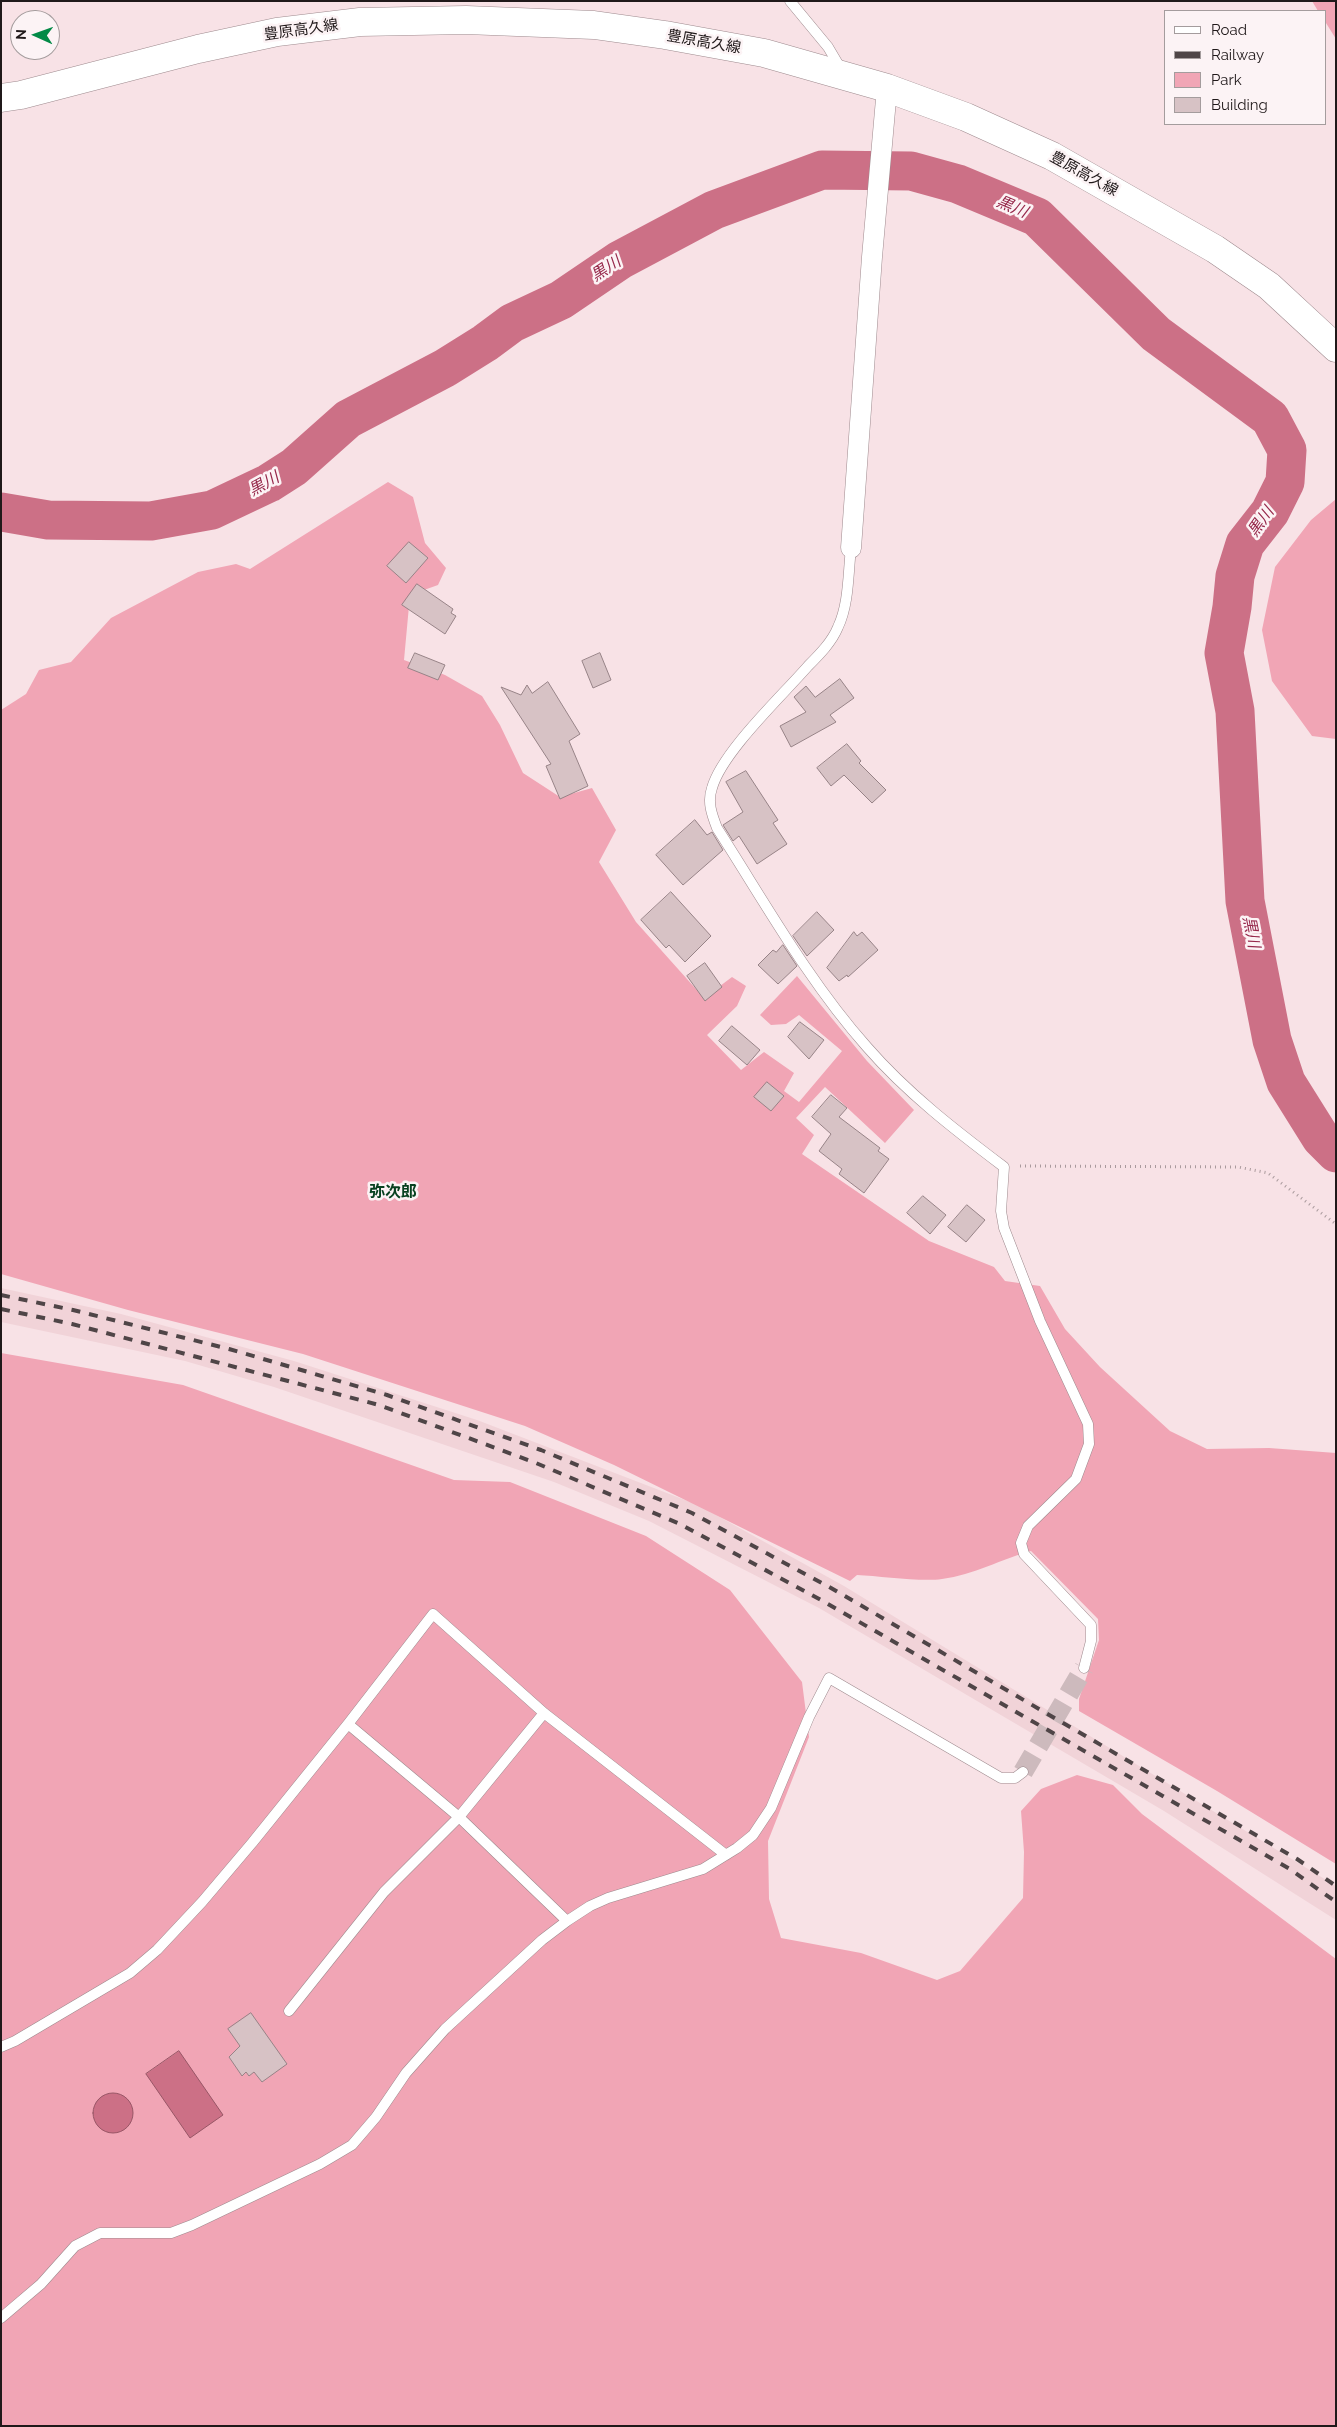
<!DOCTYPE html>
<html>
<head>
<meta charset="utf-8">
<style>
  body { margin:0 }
  #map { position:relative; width:1337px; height:2427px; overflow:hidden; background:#f8e2e6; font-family:Raleway,sans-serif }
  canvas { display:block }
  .frame { position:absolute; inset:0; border:2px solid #20191a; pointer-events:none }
  .legend { position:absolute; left:1164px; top:10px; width:162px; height:115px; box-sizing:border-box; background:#fcf3f5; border:1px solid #a49c9d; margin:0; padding:6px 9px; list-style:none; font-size:15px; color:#20191a }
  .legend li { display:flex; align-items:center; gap:10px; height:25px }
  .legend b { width:25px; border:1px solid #a49c9d }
  .north { position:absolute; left:10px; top:10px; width:50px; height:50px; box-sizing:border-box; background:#fcf3f5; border:1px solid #a49c9d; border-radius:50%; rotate:272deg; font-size:14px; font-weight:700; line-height:20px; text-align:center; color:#20191a }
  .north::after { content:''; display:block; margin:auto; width:18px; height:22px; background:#038a47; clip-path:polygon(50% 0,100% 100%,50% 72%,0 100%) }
</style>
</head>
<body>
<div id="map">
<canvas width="1337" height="2427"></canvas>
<div class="frame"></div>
<ul class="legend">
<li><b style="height:6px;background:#fff"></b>Road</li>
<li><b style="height:6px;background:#4f4547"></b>Railway</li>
<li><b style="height:14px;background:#f1a5b5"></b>Park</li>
<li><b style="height:14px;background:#d7c2c5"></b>Building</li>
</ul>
<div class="north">N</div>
</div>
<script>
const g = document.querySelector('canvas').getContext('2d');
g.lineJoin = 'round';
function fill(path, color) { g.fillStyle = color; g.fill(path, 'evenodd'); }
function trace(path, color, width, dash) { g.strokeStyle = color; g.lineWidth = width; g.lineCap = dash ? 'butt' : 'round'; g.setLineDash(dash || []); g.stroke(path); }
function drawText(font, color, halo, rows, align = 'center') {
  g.font = font + ' Raleway,"Noto Sans JP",sans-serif'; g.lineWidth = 5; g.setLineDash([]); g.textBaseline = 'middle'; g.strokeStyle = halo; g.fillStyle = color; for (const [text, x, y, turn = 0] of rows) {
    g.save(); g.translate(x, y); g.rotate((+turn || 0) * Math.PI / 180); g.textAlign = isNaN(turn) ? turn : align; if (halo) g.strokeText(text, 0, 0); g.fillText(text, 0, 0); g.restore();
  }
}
fill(new Path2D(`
  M1,1288L121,1314L294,1361L477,1420L698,1505L844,1586L1336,1886V1920L1164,1811L819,1608L649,1521L554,1482L274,1387L185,1361L1,1322Z`), '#f1d3d8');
fill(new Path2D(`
  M1312,1H1336V39L1326,23V11H1318Z
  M388,482L413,497L425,543L446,568L438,585L410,595L404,660L445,675L482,696L500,725L523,773L560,797L592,788L616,830L599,862L636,922L704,998L732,977L746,986L737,1006L707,1035L741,1070L764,1052L794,1073L784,1091L799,1102L842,1051L799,1015L786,1024L771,1025L760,1015L797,976L867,1061L914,1110L885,1143L825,1087L796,1118L814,1135L802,1154L929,1241L994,1267L1005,1281L1040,1286L1065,1329L1100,1367L1170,1431L1207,1449L1269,1448L1336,1453V1864L1217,1791L1079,1711V1699L1099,1640L1098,1619L1031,1551C1001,1559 974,1575 942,1579C921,1582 880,1576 857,1575L850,1581L614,1465L525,1426L303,1354L128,1310L1,1274V710L26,694L39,670L71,662L111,618L198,572L236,564L250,569Z
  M1336,499V739L1312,736L1272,681L1262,630L1275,567L1311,520Z
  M1,1353L183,1385L454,1480L510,1482L646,1536L730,1590L802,1682L809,1737L768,1841L769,1899L781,1938L861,1953L937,1980L960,1971L1023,1898L1024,1852L1021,1811L1041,1789L1077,1775L1113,1785L1142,1814L1336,1959V2426H1Z`), '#f1a5b5');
const water = new Path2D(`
  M179,2051L223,2115L190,2138L146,2074Z
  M93 2113a20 20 0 1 1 40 0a20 20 0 1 1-40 0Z`);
fill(water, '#cc7086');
trace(water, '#985666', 1);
trace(new Path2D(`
  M1,512L48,520L151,521L212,510L269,483L294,467L348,419L445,368L485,343L512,323L561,300L620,260L714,210L822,170L911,171L958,184L1037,217L1156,334L1270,418L1287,450L1285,482L1270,512L1245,544L1235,576L1232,607L1224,653L1235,711L1245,901L1272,1040L1286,1082L1321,1138L1336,1153`), '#cc7086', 39);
const building = new Path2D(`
  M409,542L428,558L406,583L387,566Z
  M417,584L453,609L451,613L456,616L445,634L402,605Z
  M415,653L445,665L438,680L408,668Z
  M600,653L611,680L593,688L582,661Z
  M840,679L854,698L830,715L836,722L791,747L780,726L806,712L794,697L806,686L815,697Z
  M548,682L580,734L569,741L588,786L560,799L546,766L551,764L501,687L521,695L527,685L532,693Z
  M847,744L861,761L859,763L886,790L872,803L844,775L831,786L817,768Z
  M746,771L778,820L773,823L787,844L757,864L739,836L733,841L723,825L743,812L726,782Z
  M695,820L707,835L712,832L723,850L683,885L656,855Z
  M671,892L711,936L685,962L669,945L666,948L641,920Z
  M817,912L834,930L807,956L793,936Z
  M854,932L857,936L862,932L878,950L848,977L847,975L839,981L827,968Z
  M783,945L797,966L778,984L758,965L773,950L776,952Z
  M705,963L722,987L705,1001L687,976Z
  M800,1022L824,1040L809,1059L788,1037Z
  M732,1026L760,1050L747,1065L719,1041Z
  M767,1082L784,1096L771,1111L754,1097Z
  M831,1095L847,1108L839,1117L880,1148L878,1151L889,1159L864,1193L839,1174L842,1169L819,1151L831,1134L812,1117Z
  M923,1196L946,1215L930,1234L907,1213Z
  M967,1205L985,1220L966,1242L948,1227Z
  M251,2013L287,2064L262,2082L254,2072L249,2076L246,2072L242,2076L229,2057L240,2046L228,2029Z`);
fill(building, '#d7c2c5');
trace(building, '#978387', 1);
trace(new Path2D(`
  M1023,1772L1084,1668`), '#cdbabd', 20, [20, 10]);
const service = new Path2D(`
  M790,1L828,47L841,69
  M851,548C848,574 849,604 838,627C832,642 819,655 808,666C782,696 722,752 712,788C707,802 712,815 717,828C764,901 809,982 867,1047C907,1093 955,1130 1004,1167L1001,1211L1004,1228L1040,1321L1088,1424L1089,1444L1076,1479L1028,1526L1021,1543L1024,1554L1091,1625V1641L1084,1668
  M348,1724L459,1817L567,1921
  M289,2011L384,1892L459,1817L544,1713
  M1,2047L15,2041L130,1973L157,1950L202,1902L252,1843L348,1724L433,1614L544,1713L726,1855
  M1,2318L41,2284L75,2246L100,2233H171L192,2225L320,2164L352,2145L376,2117L406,2073L445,2029L542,1940L567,1921L590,1906L608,1898L703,1869L737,1848L753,1835L771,1808L809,1717L829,1678L1001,1778H1015L1023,1772`);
const minor = new Path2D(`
  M851,548L872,257L887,88`);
const secondary = new Path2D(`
  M1,98L21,95L198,49L277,32L360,22L466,20L594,25L665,35L764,53L887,88L966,117L1052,156L1215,249L1269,286L1336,348`);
trace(service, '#9e8a8e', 11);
trace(minor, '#9e8a8e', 21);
trace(secondary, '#9e8a8e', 29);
trace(new Path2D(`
  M1020,1166L1238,1167L1268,1173L1336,1224`), '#aa9a9d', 3, [1, 4]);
trace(service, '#fff', 10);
trace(minor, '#fff', 20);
trace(secondary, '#fff', 28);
trace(new Path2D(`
  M1,1295L73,1310L229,1349L387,1395L541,1450L692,1513L831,1588L1297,1859L1336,1886
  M1,1309L72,1324L379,1405L536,1463L680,1524L821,1600L1290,1869L1336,1902`), '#4f4547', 4, [9, 9]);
drawText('15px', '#20191a', '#fcf3f5', [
  ["豊原高久線",301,30,-8],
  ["豊原高久線",704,42,10],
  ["豊原高久線",1084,174,29]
]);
drawText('italic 16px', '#96284b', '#fcf3f5', [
  ["黒川",1012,207,23],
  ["黒川",606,269,-33],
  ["黒川",264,484,-29],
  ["黒川",1261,522,-55],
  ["黒川",1251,932,79]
]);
drawText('bold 16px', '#084120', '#fcf3f5', [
  ["弥次郎",393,1192]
]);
</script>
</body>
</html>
